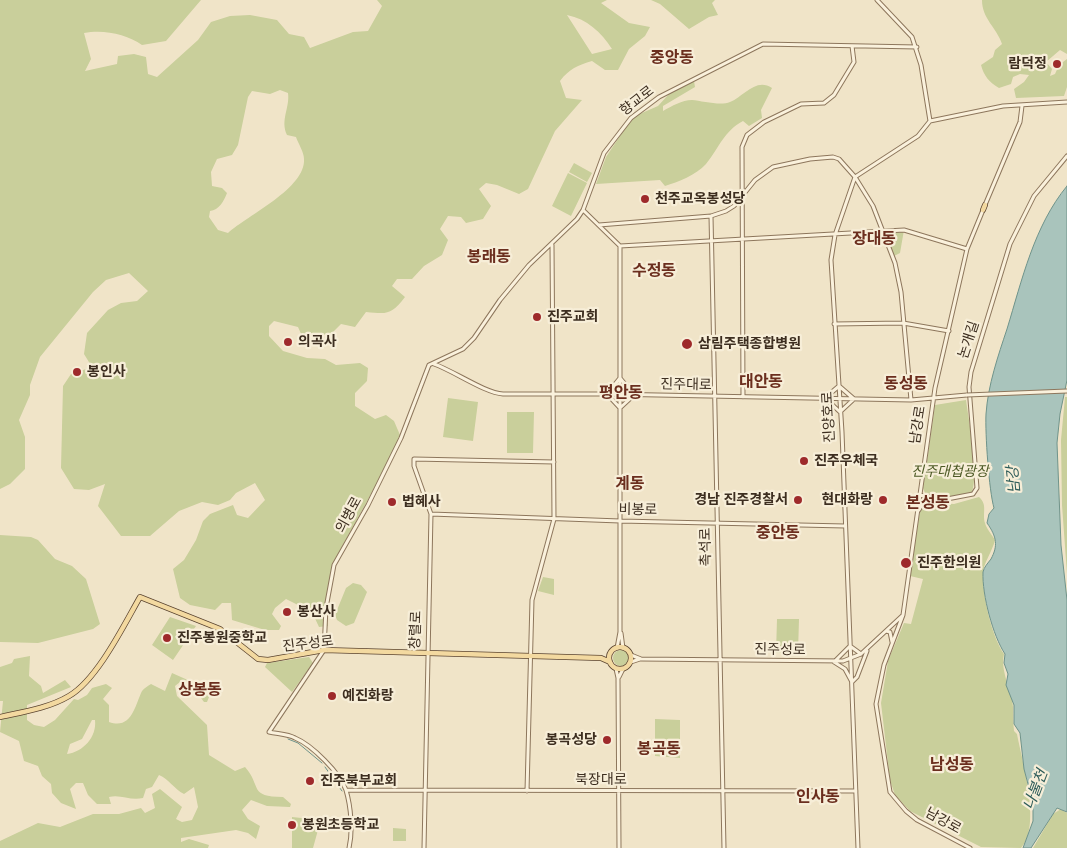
<!DOCTYPE html>
<html>
<head>
<meta charset="utf-8">
<style>
  body { margin:0 }
  canvas { display:block; background:#f0e4c8 }
</style>
</head>
<body>
<canvas width="1067" height="848"></canvas>
<script>
const g = document.querySelector('canvas').getContext('2d');
g.lineJoin = 'round';
function fill(path, color) { g.fillStyle = color; g.fill(path, 'evenodd'); }
function trace(path, color, width, dash) { g.strokeStyle = color; g.lineWidth = width; g.lineCap = dash ? 'butt' : 'round'; g.setLineDash(dash || []); g.stroke(path); }
function drawText(font, color, halo, rows, align = 'center') {
  g.font = font + ' Lora,"Noto Sans KR",serif'; g.lineWidth = 4.5; g.setLineDash([]); g.textBaseline = 'middle'; g.strokeStyle = halo; g.fillStyle = color; for (const [text, x, y, turn = 0] of rows) {
    g.save(); g.translate(x, y); g.rotate((+turn || 0) * Math.PI / 180); g.textAlign = isNaN(turn) ? turn : align; if (halo) g.strokeText(text, 0, 0); g.fillText(text, 0, 0); g.restore();
  }
}
fill(new Path2D(`
  M0,0H201L166,41L142,45C127,34 103,29 84,33L91,59L85,71L117,64L118,56L134,54L146,57L148,74L157,77L198,40L211,22L230,16L250,15L277,20L289,34L304,37L310,48L353,32L368,31L382,6L377,0H607L601,3L629,23L650,27L645,36L629,49L618,70H605L592,61C578,65 569,69 560,81L566,98L582,100L555,131L528,189L519,194L497,185L486,183L479,189L491,206L483,219L466,223L461,217L448,216L440,229L448,240L442,255L424,266L412,279H397L392,286L405,297C391,315 388,314 366,312L355,327L341,324L331,334L302,336L298,327L274,321L269,326V336L283,351L307,358L325,359L336,365L360,363L368,368L367,381L355,393V406L375,419L386,415L394,421L400,435L392,456L333,563C330,589 322,599 328,626L319,627L312,612L286,599L275,608L272,614L281,626L279,630H265L232,620L231,603H222L215,610L190,605L180,598L173,569L184,560L196,540L203,521L210,514L233,505L237,515L248,518L265,500L255,483L236,493L230,500L218,505L202,502L179,511L150,536H121L98,506L105,484L89,490L74,489L61,468L63,386L71,374L92,367L84,354L87,333L108,310L121,303L137,301L148,291L129,273L106,280L93,292L40,357L30,385V395L19,420L25,437V469L10,484L0,489ZM567,15C587,19 601,32 612,49L592,54ZM280,90L288,93C290,108 280,120 287,135L296,137C298,143 304,152 304,159C306,188 248,215 228,233L218,230L209,217L210,211C219,210 224,201 227,193L222,188L212,186L211,172L217,159L232,155L238,145L248,97L252,91L270,94Z
  M651,0H715L712,3L718,15L709,17L689,29L660,4Z
  M982,0H1067V54L1060,50L1046,62L1052,69L1050,76L1055,74L1059,65L1067,59V87L1064,96L1016,98L1014,89L1024,82L1029,75L1020,74L1013,77L1011,84L999,88C989,82 984,76 981,65L993,57L995,50L1002,44C997,28 982,19 982,0Z
  M690,79L694,81L695,87L663,106V111C672,106 682,100 692,100C702,101 721,106 730,102C743,97 756,77 772,88L761,110L762,118L749,126L743,121C724,131 719,148 706,164C696,175 678,182 665,186L660,180L596,184L606,157L630,121L635,116L658,106L669,94Z
  M574,163L592,173L587,182L569,172Z
  M568,173L587,183L571,216L552,206Z
  M904,230L900,253L892,257L882,231Z
  M1065,397H1067V574L1062,505L1061,440Z
  M448,398L478,402L473,441L443,437Z
  M966,400C969,423 979,471 972,492L948,498L925,493L923,488L935,405Z
  M507,412H534L533,453H507Z
  M979,497C988,505 982,513 985,523C986,528 992,535 995,540C993,550 983,564 983,573C982,595 992,637 1004,654C1000,673 1012,689 1013,707C1013,715 1013,722 1014,731L1017,734C1022,761 1042,826 1021,848L981,847L910,811L895,795L890,780L881,703L888,661L904,623L911,624L923,579L910,576L920,511L926,502L954,504Z
  M0,535L31,537L38,540L55,559L72,566L86,579L100,624L93,629L38,643L0,642Z
  M543,577L554,579V595L538,591Z
  M353,583L361,585L367,592L354,623L346,626L337,620L335,615L346,588Z
  M170,617L196,626L173,660L152,645Z
  M777,619H799L798,653H776Z
  M613 658a8 8 0 1 1 16 0a8 8 0 1 1-16 0Z
  M30,656L29,676L41,686L43,693L65,680L71,687L27,705V720L34,725L44,727L55,720L74,699L78,700L87,695L92,688L106,684L112,688L103,699L109,705V722C132,730 135,705 142,691C144,688 148,686 151,684L165,691L172,673L199,685L209,697L207,702H204L198,694L180,682L175,686L177,696L207,725L209,755L235,771L245,767C262,786 248,797 283,797L291,804L290,807L267,806L251,800L242,810L248,819L260,826L256,839L248,833L236,830L181,838V842L189,839L209,845L208,848H0V841L38,823L60,827L93,814H119L141,808L145,813L155,808L152,794L160,789L182,807L176,819L182,822L192,820L198,807L194,787L184,794C174,789 169,779 159,775L152,787L146,789L143,798C130,801 121,794 109,797L111,804H97L88,795L83,783H76L70,789L76,809L61,803L52,793L51,784L42,776L38,766L24,761L19,741L0,732L3,701H0V667L12,663L14,659ZM92,720H95C97,737 83,752 67,754L70,744L82,739Z
  M309,657L313,663L292,692L265,667L267,663Z
  M655,719L680,720V758L655,756Z
  M1061,809L1067,813V848H1033L1053,814Z
  M292,817L311,819L314,829L318,830L313,848H292Z
  M393,828L406,829V841H393Z`), '#c9cf9b');
const water = new Path2D(`
  M1067,186V380L1060,414L1057,443L1061,545L1067,600V812L1057,808L1031,848H1023L1033,821V803L1024,769L1020,733L1014,724V705L1006,685L1008,674L1004,663L1005,654C993,636 982,595 983,572C984,567 988,563 991,559C998,546 997,537 987,523L989,514L994,508C989,491 985,433 986,414C988,385 998,356 1007,329C1022,280 1034,226 1067,186Z`);
fill(water, '#a9c4bc');
trace(water, '#6f938a', 1);
trace(new Path2D(`
  M288,739L298,743L322,763
  M325,767L342,791`), '#6f938a', 1);
const minor = new Path2D(`
  M877,0L912,37L921,65L930,121
  M985,205L1020,122L1022,106
  M711,216L724,848
  M599,225L711,216L726,211L734,206L755,180L773,167L810,159L833,157L839,159L855,177L873,206L895,263L901,292L911,400
  M620,246L904,230L967,249
  M834,324L903,323L949,331
  M434,364C454,371 485,393 503,394H607L911,400L967,395
  M620,378L634,395L620,408L607,394Z
  M839,386L854,399L840,412L825,398Z
  M743,397L742,147L747,135L764,122L801,104L824,103L834,95L854,62L852,46
  M919,495L947,499L973,494L977,488L969,387L971,372L1010,244L1034,196L1067,156
  M918,511L924,502L933,499
  M431,514L620,521L845,526
  M886,631L890,632L892,642
  M621,633L623,648
  M617,648L620,632V246L583,210L604,153L631,118L659,97L763,44L917,47
  M861,654L850,646L834,662L845,669L852,682L857,677L867,651
  M631,655L641,659L843,661L861,654L902,616
  M631,662L640,659
  M616,669L618,678L619,848
  M619,677L623,669
  M346,790L856,791
  M527,791L532,600L554,519L552,245
  M349,848C353,831 351,807 346,790C340,773 312,745 295,738C288,734 278,734 269,732L324,650L326,608L334,565L368,505L401,438L429,365L463,349L474,338L500,300L529,265L577,219L583,210
  M424,848L431,514L414,466V459L554,462
  M858,848L842,432L831,260L835,235L855,177L918,136L930,121L1003,106L1067,102
  M970,848L917,820L906,811L890,792L876,704L884,665L903,615L935,388L967,249L983,210`);
const major = new Path2D(`
  M983,210L985,205
  M609 658a11 11 0 1 1 22 0a11 11 0 1 1-22 0Z
  M0,717C23,712 49,708 69,696C97,680 124,625 140,597L220,629L258,659L268,660L324,650L601,658L610,662`);
trace(minor, '#8d765c', 5);
trace(major, '#5b4430', 6);
trace(minor, '#faf1dc', 3);
trace(major, '#f3d9a0', 4.5);
const minorBridge = new Path2D(`
  M967,395L1067,391`);
trace(minorBridge, '#8d765c', 5, []);
trace(minorBridge, '#faf1dc', 3);
for (const [x, y, r, color] of [
  [1057,64,5,"#9e2a2b"],
  [645,199,5,"#9e2a2b"],
  [537,317,5,"#9e2a2b"],
  [288,342,5,"#9e2a2b"],
  [687,344,6,"#9e2a2b"],
  [77,372,5,"#9e2a2b"],
  [804,461,5,"#9e2a2b"],
  [798,500,5,"#9e2a2b"],
  [883,500,5,"#9e2a2b"],
  [392,502,5,"#9e2a2b"],
  [906,563,6,"#9e2a2b"],
  [287,612,5,"#9e2a2b"],
  [167,638,5,"#9e2a2b"],
  [332,696,5,"#9e2a2b"],
  [607,740,5,"#9e2a2b"],
  [310,781,5,"#9e2a2b"],
  [292,825,5,"#9e2a2b"]
]) { const dot = new Path2D(); dot.arc(x, y, r, 0, 2 * Math.PI); g.fillStyle = color; g.fill(dot); trace(dot, '#f7eed8', 2); }
drawText('bold 14px', '#3d2e20', '#f7eed8', [
  ["람덕정",1047,64,"right"],
  ["천주교옥봉성당",655,199],
  ["진주교회",547,317],
  ["의곡사",298,342],
  ["삼림주택종합병원",698,344],
  ["봉인사",87,372],
  ["진주우체국",814,461],
  ["경남 진주경찰서",788,500,"right"],
  ["현대화랑",873,500,"right"],
  ["법혜사",402,502],
  ["진주한의원",917,563],
  ["봉산사",297,612],
  ["진주봉원중학교",177,638],
  ["예진화랑",342,696],
  ["봉곡성당",597,740,"right"],
  ["진주북부교회",320,781],
  ["봉원초등학교",302,825]
], 'left');
drawText('14px', '#3d2e20', '#f7eed8', [
  ["향교로",637,101,-38],
  ["논개길",969,340,-72],
  ["진주대로",686,385,1],
  ["진양호로",829,417,-93],
  ["남강로",918,425,-81],
  ["비봉로",638,510,1],
  ["의병로",349,515,-61],
  ["촉석로",706,547,-91],
  ["창렬로",416,630,-88],
  ["진주성로",308,644,-7],
  ["진주성로",780,650,1],
  ["북장대로",601,780],
  ["남강로",943,821,29]
]);
drawText('italic 14px', '#4d5a26', '#f7eed8', [
  ["진주대첩광장",950,472]
]);
drawText('italic 15px', '#2f5d5a', '#f7eed8', [
  ["남강",1014,480,-95],
  ["나불천",1036,790,-69]
]);
drawText('bold 16px', '#6b2e1e', '#f7eed8', [
  ["중앙동",672,58],
  ["장대동",874,239],
  ["봉래동",489,257],
  ["수정동",654,271],
  ["대안동",761,382],
  ["동성동",906,384],
  ["평안동",621,393],
  ["계동",630,484],
  ["본성동",928,503],
  ["중안동",778,533],
  ["상봉동",200,690],
  ["봉곡동",659,749],
  ["남성동",952,765],
  ["인사동",818,797]
]);
</script>
</body>
</html>
